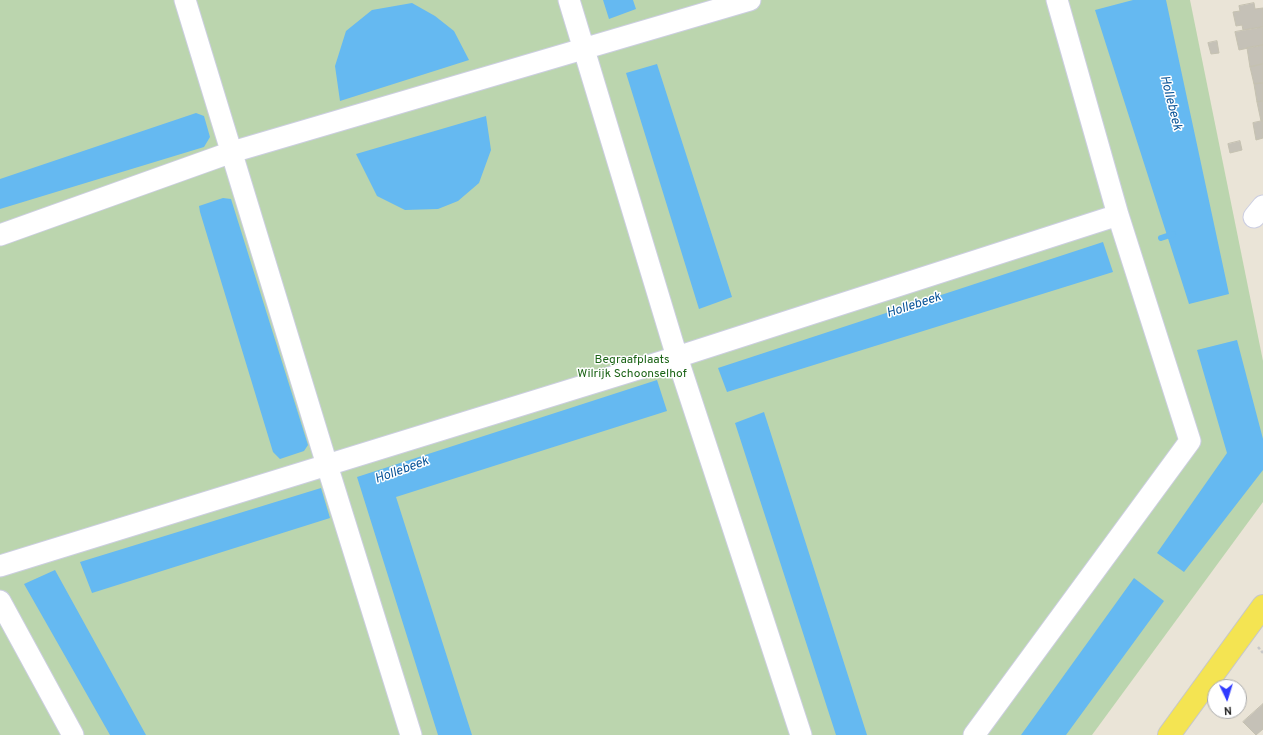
<!DOCTYPE html>
<html>
<head>
<meta charset="utf-8">
<style>
  body { margin:0 }
  #map { position:relative; width:1263px; height:735px; overflow:hidden; background:#eae4d7; font-family:Overpass,sans-serif }
  canvas { display:block }
  .north { position:absolute; left:1207px; top:679px; width:40px; height:40px; box-sizing:border-box; background:#fff; border:1px solid #a9a9a9; border-radius:50%; rotate:176deg; font-size:11px; font-weight:700; line-height:16px; text-align:center; color:#272727 }
  .north::after { content:''; display:block; margin:auto; width:14px; height:18px; background:#303bff; clip-path:polygon(50% 0,100% 100%,50% 72%,0 100%) }
</style>
</head>
<body>
<div id="map">
<canvas width="1263" height="735"></canvas>
<div class="north">N</div>
</div>
<script>
const g = document.querySelector('canvas').getContext('2d');
g.lineJoin = 'round';
function fill(path, color) { g.fillStyle = color; g.fill(path, 'evenodd'); }
function trace(path, color, width, dash) { g.strokeStyle = color; g.lineWidth = width; g.lineCap = dash ? 'butt' : 'round'; g.setLineDash(dash || []); g.stroke(path); }
function drawText(font, color, halo, rows, align = 'center') {
  g.font = font + ' Overpass,sans-serif'; g.lineWidth = 3; g.setLineDash([]); g.textBaseline = 'middle'; g.strokeStyle = halo; g.fillStyle = color; for (const [text, x, y, turn = 0] of rows) {
    g.save(); g.translate(x, y); g.rotate((+turn || 0) * Math.PI / 180); g.textAlign = isNaN(turn) ? turn : align; if (halo) g.strokeText(text, 0, 0); g.fillText(text, 0, 0); g.restore();
  }
}
fill(new Path2D(`
  M0,0H1190L1263,361V502L1092,735H0Z`), '#bbd5ae');
fill(new Path2D(`
  M603,0H633L636,9L609,19Z
  M1133,0H1166L1229,294L1189,304L1095,10Z
  M412,3L435,16L454,31L469,60L340,101L335,66L346,31L372,10Z
  M657,64L732,297L699,309L626,73Z
  M196,113L204,116L210,137L204,147L0,209V179Z
  M486,116L491,150L479,183L458,201L438,209L405,210L377,196L356,154Z
  M223,198L231,199L308,445L304,451L280,459L273,452L200,212L199,206Z
  M1103,242L1113,272L727,392L718,368Z
  M1237,340L1263,439V470L1184,572L1157,553L1227,453L1197,350Z
  M657,380L667,411L396,497L472,735H438L357,477Z
  M764,412L867,735H836L735,423Z
  M321,488L330,518L92,593L80,562Z
  M55,570L146,735H110L24,584Z
  M1134,578L1164,601L1066,735H1021Z`), '#65b9f1');
trace(new Path2D(`
  M1161,238L1173,234`), '#65b9f1', 6);
const building = new Path2D(`
  M1254,3L1255,9L1263,8V27L1243,30L1242,25L1236,26L1233,12L1240,11L1239,6Z
  M1263,27V45L1239,50L1235,32Z
  M1217,41L1219,53L1211,54L1208,43Z
  M1263,45V64L1250,67L1247,48Z
  M1263,64V83L1254,84L1250,67Z
  M1263,83V101L1257,102L1254,84Z
  M1263,101V121H1261L1257,102Z
  M1261,121H1263V138L1256,140L1253,123Z
  M1240,141L1242,150L1230,153L1228,144Z
  M1263,704V729L1256,735L1243,722Z`);
fill(building, '#c5c1b7');
trace(building, '#c5c1b1', 1);
const minor = new Path2D(`
  M185,0L327,465L411,735
  M569,0L677,357L801,735
  M1254,217L1263,206
  M0,235L232,152L750,0
  M0,566L677,357L1118,215
  M0,601L73,735
  M974,735L1190,441L1118,215L1057,0`);
const major = new Path2D(`
  M1169,735L1263,606`);
trace(minor, '#cccee1', 23);
trace(major, '#c7c7c7', 24);
trace(new Path2D(`
  M1258,647L1263,653`), '#c7c7c7', 2.5, [3, 2]);
trace(minor, '#fff', 21);
trace(major, '#f4e452', 22);
drawText('12px', '#1c6417', '#fff', [
  ["Begraafplaats",632,361],
  ["Wilrijk Schoonselhof",632,375]
]);
drawText('italic 13px', '#095498', '#fff', [
  ["Hollebeek",1170,103,76],
  ["Hollebeek",914,306,-18],
  ["Hollebeek",402,471,-20]
]);
</script>
</body>
</html>
